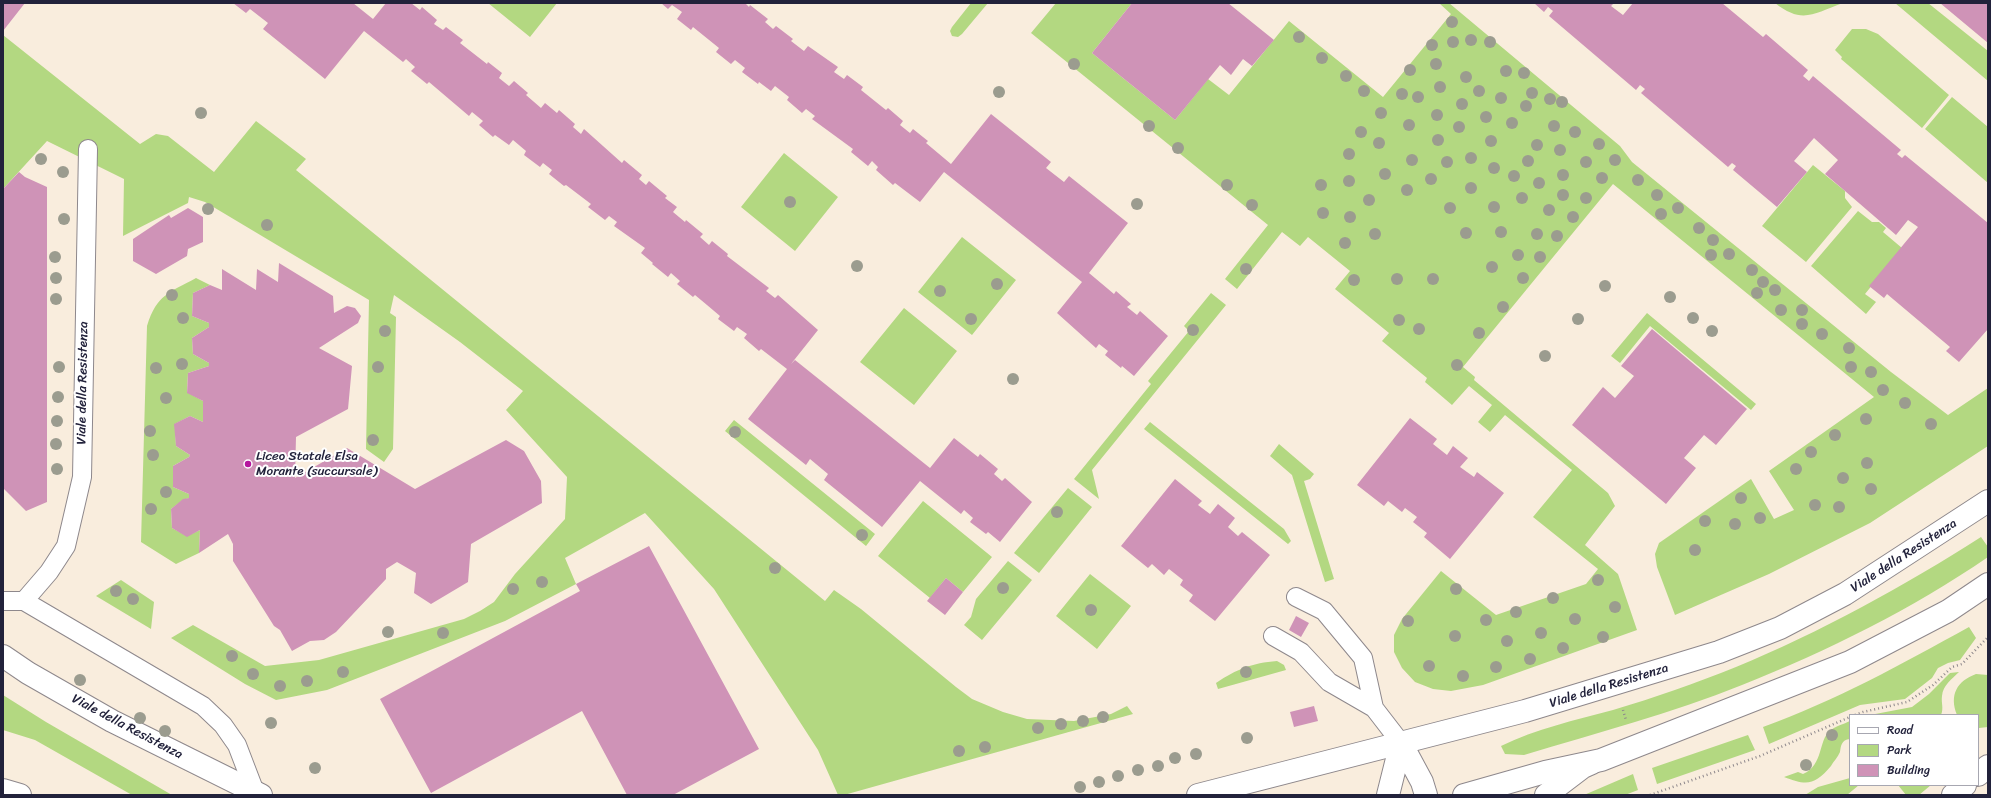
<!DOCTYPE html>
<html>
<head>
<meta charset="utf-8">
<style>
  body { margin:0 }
  #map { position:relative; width:1991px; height:798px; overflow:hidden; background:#f9eddd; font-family:Sriracha,sans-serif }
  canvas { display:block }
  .frame { position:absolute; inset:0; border:4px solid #22223b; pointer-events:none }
  .legend { position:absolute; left:1849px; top:714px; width:130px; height:72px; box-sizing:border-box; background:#fff; border:1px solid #a7a7b1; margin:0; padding:5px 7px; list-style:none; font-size:12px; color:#22223b }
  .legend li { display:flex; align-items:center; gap:8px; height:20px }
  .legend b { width:20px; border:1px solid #a7a7b1 }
</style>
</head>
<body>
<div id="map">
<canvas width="1991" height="798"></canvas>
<div class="frame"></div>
<ul class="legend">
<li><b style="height:5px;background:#fff"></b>Road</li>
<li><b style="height:11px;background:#b3d881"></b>Park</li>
<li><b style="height:11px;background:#cf93b7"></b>Building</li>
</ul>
</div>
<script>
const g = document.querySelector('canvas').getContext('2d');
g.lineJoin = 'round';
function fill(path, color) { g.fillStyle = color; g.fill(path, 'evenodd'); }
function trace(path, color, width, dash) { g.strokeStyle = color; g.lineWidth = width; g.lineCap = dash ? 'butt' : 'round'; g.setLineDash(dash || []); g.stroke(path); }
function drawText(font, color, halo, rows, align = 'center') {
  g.font = font + ' Sriracha,sans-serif'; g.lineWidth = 4; g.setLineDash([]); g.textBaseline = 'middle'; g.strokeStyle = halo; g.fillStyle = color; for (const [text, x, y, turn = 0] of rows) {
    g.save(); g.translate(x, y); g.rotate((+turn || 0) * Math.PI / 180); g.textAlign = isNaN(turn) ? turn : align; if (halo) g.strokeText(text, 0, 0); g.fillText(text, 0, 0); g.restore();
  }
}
fill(new Path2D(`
  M488,3H557L530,37Z
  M971,3H988L962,34L958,37L952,36L950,31L952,27Z
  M1056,3H1132L1092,53L1175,120L1208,79L1229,95L1289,21L1383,97L1451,14L1439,3H1449L1620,146L1632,162L1891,372L1948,415L1988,388V446L1870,523L1769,574L1675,615L1657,567L1655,554L1659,543L1751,479L1774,519L1794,510L1769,471L1874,397L1613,184L1463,367L1475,377L1474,380L1608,493L1615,506L1585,545L1618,574L1637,630L1483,685L1451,691L1433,689L1415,682L1402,668L1394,652V635L1402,619L1441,571L1496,615L1586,584L1598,569L1533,517L1572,470L1505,415L1490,432L1478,422L1492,405L1469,386L1452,405L1425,382L1427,378L1382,341L1389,333L1335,289L1350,271L1308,237L1300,246L1282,232L1237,289L1225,279L1268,225L1031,33Z
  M1775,3H1843C1814,13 1803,25 1775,3Z
  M1895,3H1928L1988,51V81Z
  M1852,29H1866L1878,34L1949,95L1922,128L1841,59L1842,57L1835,50Z
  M3,35L140,144L156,134L168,136L214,172L256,121L306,159L296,170L825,601L834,590L861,609L956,687L972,699L1003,712L1027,719L1074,721L1111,714L1127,706L1133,714L844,795H838L818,750L714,589L645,513L565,558L576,584L505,621L327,690L276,700L245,684L171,638L193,625L265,666L319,660L464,619L480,611L494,602L515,574L565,519L567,477L506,410L523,391L460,342L394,295L390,313L396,317L393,449L384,462L366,449L369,300L205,202L189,197L188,203L123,236L124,179L47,141L3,189Z
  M1952,97L1988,127V183L1925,129Z
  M784,153L838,197L795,251L741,207Z
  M1813,165L1845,191V198L1852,207L1806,262L1762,226Z
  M1858,211L1872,222H1879L1886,228L1883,232L1902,248L1865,294L1876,302L1866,314L1811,266Z
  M962,237L1016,280L972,335L918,292Z
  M196,278L210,285L193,293L192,316L209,323V327L192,338L193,354L209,363V366L188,373L187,392L203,401V422L190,416L175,424L176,446L190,455L189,457L173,466V487L189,494V498L183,500L171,509L172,528L187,536L200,530L199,553L176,564L141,542L147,326C157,294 169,293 196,278Z
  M1211,293L1226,305L1092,470L1099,499L1074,479L1151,384L1148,381L1189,331L1184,326Z
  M904,308L957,351L914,405L860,362Z
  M1647,313L1756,404L1751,410L1650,326L1620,363L1611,356Z
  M734,420L875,534L866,546L725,431Z
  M1150,422L1284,529L1291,541L1288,544L1144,429Z
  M1279,444L1314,474L1310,479L1304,481L1334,579L1325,582L1292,475L1270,456Z
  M1068,488L1092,507L1039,573L1014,553Z
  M923,501L992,557L963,592L946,578L930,598L878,556Z
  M1981,537L1988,547V557C1912,609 1828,651 1742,685C1672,713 1597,733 1524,755L1505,754L1501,746C1536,729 1575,720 1613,710C1654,698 1696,683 1736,667C1819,633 1906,585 1981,537Z
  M1008,561L1032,580L982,640L964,625L971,617L976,599Z
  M1090,574L1131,606L1097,649L1056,616Z
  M121,580L154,602L151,629L96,596Z
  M1969,627L1976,638L1960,660L1948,663L1938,668L1932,678L1905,699L1860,705L1769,744L1763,727C1835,701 1902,664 1969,627Z
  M1277,661L1284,665L1286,670L1218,689L1216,683C1237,669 1252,663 1277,661Z
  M1959,672C1952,679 1943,685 1942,696C1941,703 1944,708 1941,715H1870L1912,707L1929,694L1950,673Z
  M1976,674L1988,675V727L1979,728L1978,715H1957C1949,695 1957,681 1976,674Z
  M3,695L46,722L172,795H132L35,740L3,730Z
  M1850,721V739C1841,740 1841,746 1840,752C1838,757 1833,762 1831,766C1815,785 1807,786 1784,777L1798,772L1803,774C1824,765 1818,740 1830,731C1835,726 1844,724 1850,721Z
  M1748,735L1755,750L1657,784L1652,768Z
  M1633,774L1638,790L1625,795H1584Z
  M1850,778V785H1859L1847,795H1805L1818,787Z
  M1898,785H1931L1919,795H1906Z`), '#b3d881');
fill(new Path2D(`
  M3,3H25L3,31Z
  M233,3H353L373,19L386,3H411L420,10L422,7L437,20L434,24L443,30L446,27L463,40L460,43L487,64L488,62L502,73L499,78L509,86L514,81L528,93L526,95L541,108L545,103L557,113L559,110L575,124L573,127L581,134L584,129L622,163L624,160L642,175L639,179L646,185L649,181L667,196L665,198L677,207L673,212L685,222L686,220L703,234L700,237L709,245L712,241L728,254L727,256L769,288L766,291L775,298L778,295L818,330L791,364L795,360L930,468L954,438L978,457L980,454L998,469L994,474L1002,481L1005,478L1032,502L1000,542L988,532L986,534L970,522L973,518L964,510L961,514L920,481L882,527L824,480L828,474L810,459L806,465L748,419L787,369L761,349L759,351L744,338L747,334L737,327L734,331L718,319L720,316L707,305L695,295L693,297L677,284L680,281L671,273L668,277L652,264L653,263L641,253L645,248L614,226L617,222L609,216L605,220L588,207L591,204L566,185L564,186L549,174L552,170L543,163L540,167L524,155L526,151L513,140L509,145L495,135L493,137L479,125L483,121L472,112L469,116L429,82L427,84L411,71L415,67L406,59L403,62L364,31L325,79L263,29L268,23L250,9L246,13Z
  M661,3H745L749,7L750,5L768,19L765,22L773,29L776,26L793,39L791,41L804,51L808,46L838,67L834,72L844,79L847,75L863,87L861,90L886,110L888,108L903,121L900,125L910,133L913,129L928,141L926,143L951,164L991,114L1051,162L1046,168L1064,182L1069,176L1128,223L1089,273L1114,294L1116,291L1131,304L1127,307L1137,315L1140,311L1168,336L1134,376L1122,366L1121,368L1105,355L1108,351L1099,344L1096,348L1057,313L1082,282L944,172L920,202L895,183L893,185L876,170L878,167L872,161L868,166L851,152L853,149L812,119L815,116L806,109L802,113L787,100L789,97L775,86L771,91L759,82L758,84L742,72L745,68L735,60L731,64L716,52L719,48L693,27L691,30L677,19L682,12L672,5L668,9Z
  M1132,3H1228L1274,40L1252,66L1243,59L1231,75L1220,65L1175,120L1092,53Z
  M1534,3H1614L1611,6L1623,15L1633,3H1722L1763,37L1766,34L1808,70L1803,76L1809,81L1813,76L1901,150L1897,154L1902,158L1905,155L1988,223V329L1959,362L1946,351L1950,347L1887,294L1884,298L1869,286L1918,227L1908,220L1896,235L1845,191L1825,174L1838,160L1814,138L1794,161L1807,172L1777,207L1733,170L1736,166L1732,163L1728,167L1641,93L1645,89L1640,85L1636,90L1549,16L1553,11L1548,7L1544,12Z
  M1940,3H1988V43Z
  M19,172L25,177L47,187V502L26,511L3,488V189Z
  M188,208L203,217V242L188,249L187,256L156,274L133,261V239L169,215L171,218Z
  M279,263L333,296L334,313L347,306L355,308L361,316L358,323L319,348L352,366L348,409L296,437L295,478L347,448L415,489L506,440L524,451L541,481L542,503L471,544L468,582L431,604L414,593L416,573L397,562L386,569V579L336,632L324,640L310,641L292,651L280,630L274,626L233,561V544L228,534L199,553L200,530L187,537L172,528L171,509L183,499L189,498V494L173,487V466L189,457L190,455L176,446L174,424L190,416L203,422V401L187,393L188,373L209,366V363L193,354L192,338L209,327V323L192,316L193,293L210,285L222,290V269L256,290L257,269L278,282Z
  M1652,329L1747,409L1716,445L1704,435L1684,458L1696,468L1666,504L1572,425L1603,387L1615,398L1634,376L1621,366Z
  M1410,418L1437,439L1433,444L1447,455L1453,446L1468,458L1460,467L1474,477L1477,472L1504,493L1450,559L1424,537L1427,533L1413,522L1417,517L1405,508L1402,512L1388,501L1384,506L1357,485Z
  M1175,479L1202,501L1198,505L1210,514L1218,504L1235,518L1228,527L1238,536L1242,532L1270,555L1215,621L1189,601L1193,595L1180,585L1183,580L1169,569L1164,575L1152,564L1148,568L1121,546Z
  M649,546L759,749L673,795H627L582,711L431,793L380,699L580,591L576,584Z
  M946,578L963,592L945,615L927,601Z
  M1296,616L1309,623L1301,637L1289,630Z
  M1314,706L1318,721L1294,727L1290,712Z`), '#cf93b7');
const lane = new Path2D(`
  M1296,597L1324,611L1363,658L1374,708
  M3,601H24L203,706L223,725L237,745L255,792
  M24,601L49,572L66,546L82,477L88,149
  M1273,636L1301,652L1329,682L1374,708L1401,743`);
const street = new Path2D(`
  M3,656L28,673L112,721L261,795
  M1401,743L1422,782L1426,795
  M1978,775L1988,766
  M1388,795L1401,743
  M1546,795L1583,767L1592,763
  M1953,795L1965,785`);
const secondary = new Path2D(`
  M3,790L20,795
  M1198,795L1525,711L1719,652L1780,628L1845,594L1988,501
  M1464,795L1545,772L1601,760L1850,662L1948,611L1988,584`);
trace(lane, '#8e888c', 20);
trace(street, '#8e888c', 24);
trace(secondary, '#8e888c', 24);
trace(new Path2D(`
  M1623,710L1626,720
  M1855,715L1863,712L1907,702L1933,685L1952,667L1962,664L1988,637
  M1650,795L1760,756L1850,717`), '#8e888c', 2.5, [1, 3]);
trace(lane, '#fff', 18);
trace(street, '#fff', 22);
trace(secondary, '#fff', 22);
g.fillStyle = '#9b9c8f';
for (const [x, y] of [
  [1452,22],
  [1299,37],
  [1471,40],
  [1453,42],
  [1490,42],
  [1432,45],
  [1322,58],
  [1074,64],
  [1436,64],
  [1410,70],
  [1506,71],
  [1524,73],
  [1346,76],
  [1466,77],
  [1440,87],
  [1364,91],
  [1479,91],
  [999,92],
  [1532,93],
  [1402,94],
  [1418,97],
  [1501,98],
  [1550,99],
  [1562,102],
  [1462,104],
  [1526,106],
  [201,113],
  [1381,113],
  [1437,115],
  [1486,117],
  [1512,123],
  [1409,125],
  [1149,126],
  [1554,126],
  [1459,127],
  [1361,132],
  [1575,132],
  [1438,140],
  [1491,141],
  [1379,143],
  [1599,144],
  [1537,145],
  [1178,148],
  [1560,150],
  [1349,154],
  [1471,158],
  [41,159],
  [1412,160],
  [1615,160],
  [1528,161],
  [1447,162],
  [1586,162],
  [1494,168],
  [63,172],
  [1385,174],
  [1563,175],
  [1514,176],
  [1602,178],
  [1431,179],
  [1638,180],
  [1349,181],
  [1539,183],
  [1227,185],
  [1321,185],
  [1471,188],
  [1407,190],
  [1563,195],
  [1657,195],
  [1522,198],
  [1586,198],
  [1369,200],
  [790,202],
  [1137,204],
  [1252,205],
  [1494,207],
  [1450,208],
  [1678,208],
  [208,209],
  [1549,210],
  [1323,213],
  [1661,214],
  [1350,217],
  [1573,217],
  [64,219],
  [267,225],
  [1699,228],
  [1501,232],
  [1466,233],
  [1375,234],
  [1537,234],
  [1557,236],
  [1713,240],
  [1345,243],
  [1729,254],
  [1518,255],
  [1711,255],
  [55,257],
  [1540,257],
  [857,266],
  [1492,267],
  [1246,269],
  [1752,270],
  [56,278],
  [1523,278],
  [1397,279],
  [1433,279],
  [1354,280],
  [1763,282],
  [997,284],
  [1605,286],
  [1775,290],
  [940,291],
  [1757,293],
  [172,295],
  [1670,297],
  [56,299],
  [1503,307],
  [1781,310],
  [1802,310],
  [183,318],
  [1693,318],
  [971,319],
  [1578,319],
  [1399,320],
  [1802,324],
  [1419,329],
  [1193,330],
  [385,331],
  [1712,331],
  [1479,333],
  [1822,334],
  [1849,348],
  [1545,356],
  [182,364],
  [1457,365],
  [59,367],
  [378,367],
  [1851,367],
  [156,368],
  [1871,372],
  [1013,379],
  [1883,390],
  [58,397],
  [166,398],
  [1905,403],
  [1866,419],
  [57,421],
  [1931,424],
  [150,431],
  [735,432],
  [1835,435],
  [373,440],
  [56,444],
  [1811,452],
  [153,455],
  [1867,463],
  [57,469],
  [1796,469],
  [1843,478],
  [1871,489],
  [166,492],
  [1741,498],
  [1815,505],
  [1839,507],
  [151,509],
  [1057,512],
  [1760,518],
  [1705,521],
  [1735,524],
  [862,535],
  [1695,550],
  [775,568],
  [1598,580],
  [542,582],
  [1003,588],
  [513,589],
  [1456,589],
  [116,591],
  [1553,598],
  [133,599],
  [1615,607],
  [1091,610],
  [1516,612],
  [1575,619],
  [1486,620],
  [1408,621],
  [388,632],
  [443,633],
  [1541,633],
  [1455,636],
  [1603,637],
  [1507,641],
  [1563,648],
  [232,656],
  [1530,659],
  [1429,666],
  [1496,667],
  [343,672],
  [1246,672],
  [253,674],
  [1463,676],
  [80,680],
  [307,681],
  [280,686],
  [1103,717],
  [140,718],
  [1083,721],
  [271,723],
  [1061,724],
  [1038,728],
  [165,731],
  [1832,735],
  [1247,738],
  [985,747],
  [959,751],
  [1196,754],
  [1175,758],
  [1806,765],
  [1158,766],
  [315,768],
  [1138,770],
  [1118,776],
  [1099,782],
  [1080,787]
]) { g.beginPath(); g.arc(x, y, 6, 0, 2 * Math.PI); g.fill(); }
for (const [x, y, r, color] of [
  [248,464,4,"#b5179e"]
]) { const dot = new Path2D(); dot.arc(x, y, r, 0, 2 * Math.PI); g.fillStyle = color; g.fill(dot); trace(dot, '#fff', 1.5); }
drawText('13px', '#22223b', '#fff', [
  ["Viale della Resistenza",83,383,-89],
  ["Viale della Resistenza",1904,556,-33],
  ["Viale della Resistenza",1609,686,-17],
  ["Viale della Resistenza",127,727,28]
]);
drawText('13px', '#22223b', '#fff', [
  ["Liceo Statale Elsa",256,457],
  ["Morante (succursale)",256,472]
], 'left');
</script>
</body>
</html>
